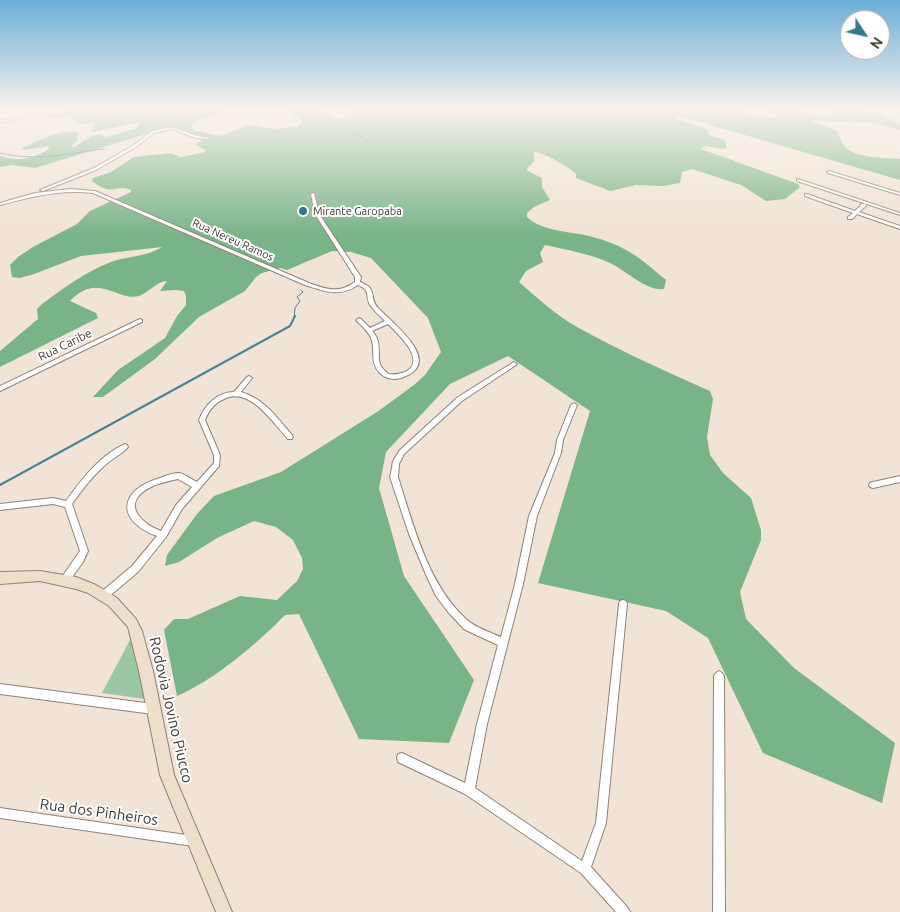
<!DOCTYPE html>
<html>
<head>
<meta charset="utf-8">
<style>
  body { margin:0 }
  #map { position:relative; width:900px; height:912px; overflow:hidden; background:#f1e3d6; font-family:Ubuntu,sans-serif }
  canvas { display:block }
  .north { position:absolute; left:840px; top:10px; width:50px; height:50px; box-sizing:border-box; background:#fff; border:1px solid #b3b0ae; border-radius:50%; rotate:125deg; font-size:14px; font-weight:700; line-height:20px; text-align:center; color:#403a35 }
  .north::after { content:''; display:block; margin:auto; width:18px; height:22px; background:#367989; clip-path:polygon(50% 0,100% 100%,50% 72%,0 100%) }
</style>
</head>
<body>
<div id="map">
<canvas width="900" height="912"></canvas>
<div class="north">N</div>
</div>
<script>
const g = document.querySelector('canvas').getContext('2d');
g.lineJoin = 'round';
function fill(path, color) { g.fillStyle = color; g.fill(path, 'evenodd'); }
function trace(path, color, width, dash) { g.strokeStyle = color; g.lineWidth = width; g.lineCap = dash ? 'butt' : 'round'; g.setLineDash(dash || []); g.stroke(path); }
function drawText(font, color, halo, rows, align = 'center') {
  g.font = font + ' Ubuntu,sans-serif'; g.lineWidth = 4; g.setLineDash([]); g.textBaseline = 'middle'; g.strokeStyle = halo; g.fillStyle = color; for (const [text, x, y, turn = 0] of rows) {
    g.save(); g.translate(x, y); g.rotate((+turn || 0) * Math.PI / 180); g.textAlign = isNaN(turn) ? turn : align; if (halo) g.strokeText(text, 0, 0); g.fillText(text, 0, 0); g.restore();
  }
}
fill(new Path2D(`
  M131,638L135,649L145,699L102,693Z`), '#9bc7a5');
fill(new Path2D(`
  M66,109H232L198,121L192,125L193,130L221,136L251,124L272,129L295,127L302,123V121L285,109C294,109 309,106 318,109C330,113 339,123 353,117L354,109H745L743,113L775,118L776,114L761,109C770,108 781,108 790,109C802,110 827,121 837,113L827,109H863L882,114L900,125V130L874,123L809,120L837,131C839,136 841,142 844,146C854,158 886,158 900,159V180L679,116L676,119L704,128L708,131L709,135L724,140L727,147L724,149L705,146L701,149L798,184L800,187L785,199L766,201L741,185L692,169L682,172L680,183L663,186L636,185L610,191L576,178V174C571,168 541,151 534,152V161L527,169L528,171L542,178V187L550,200L534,207L527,213V217C543,232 569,231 589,236C625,245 639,257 666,280L664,289C646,291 628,272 612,264C592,254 567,250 545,245L540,253L543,262L526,271L519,282C537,298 556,315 577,327C620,351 665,371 710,391L713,399L707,437L710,455L723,473L751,498L761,530V540L740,592L746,619L794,668L895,743L882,803L763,753L708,638L666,611L538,583L590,411L508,356L450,384L386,452L379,488L404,576L474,680L449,743L359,739L299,614L285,615C258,643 213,681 177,696L164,630L174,619H188L240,596L277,600L297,581L303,569L302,558L293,540L276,527L254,521L217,538L179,562L165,566L167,555L197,514L214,496L281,472L377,412L414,385L425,375L441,352L428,318L371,258L351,252L332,251L287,270L280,268L262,273L256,277L245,291L199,317L155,359L103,397H93L118,370L165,338L177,316L186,305V296L184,291L176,290L160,291L167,281C155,282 150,292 139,296C118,302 98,271 70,301L96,313L98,318L0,367V351L38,319L37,309L42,304C64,288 85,272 111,262C127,256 147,257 162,247L81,256L34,274L20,278L12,277L10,265L18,257L33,247L77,224L90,211L131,192V190C114,183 114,198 92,181L93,178L111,172L134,157L171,153L181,157L205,152V150L195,144L201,141L200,137L178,128L169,127L35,168L12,165L0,167V156C18,162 34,159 49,149L48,146L23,150L22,148C39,141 61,128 79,132L77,141L71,146L74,147L92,136L103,134V136L106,137L137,128L140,122L93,132L92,130L95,123L78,125L69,115L56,119L42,115Z`), '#78b487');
trace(new Path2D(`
  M313,109L369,142
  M893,109L900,112
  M0,153C35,162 69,153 104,149
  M294,318L295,308L300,301L297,297L303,292L301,290`), '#498494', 1);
trace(new Path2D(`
  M0,485L290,326L295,316`), '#498494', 2);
const minor = new Path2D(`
  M15,109H19L0,114V112Z
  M338,109H342L352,115L349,116Z
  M35,111L36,113L0,123V121Z
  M172,127L197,136L210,138L208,139L196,138L172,129L154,133L136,147L96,170L43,191L40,190L94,168L134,145L152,131Z
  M829,171L900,193V195L828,173L827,172Z
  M798,179L900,213V215L797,181V179Z
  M70,189L95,191L309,283C326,289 338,294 355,282V277L315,214L311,194L314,193L319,214L361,277L360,282C379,289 368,297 378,308C394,324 446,364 401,378C393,380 386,379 380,373C370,363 375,353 372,341C370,332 362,327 356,320L359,318L361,319L370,328L385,321C380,316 374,311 370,305C365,296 371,290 358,285C339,298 324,291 305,285L93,193C61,189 31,197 0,205V203L35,193ZM388,324C398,334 428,361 405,372C399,374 395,375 389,374C374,364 381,356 378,342C377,337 375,334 372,331Z
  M805,194H807L855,211L862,204H866V206L859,212L900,226V229L857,214L852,219H848V217L853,213L805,196Z
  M140,319L142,320V322L0,391V386Z
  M514,362L517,364L516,365L462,401L404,454L399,464L398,477C413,524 428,585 466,619C476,628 489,632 501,637L515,584L529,516L555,453L557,440L571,405L574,403L577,405L563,440L561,453L537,516L523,584L487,724L475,788L582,861L596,823L619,604L620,601L623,600L626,601L627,604L606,823L591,867L628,908L630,912H616L581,873L465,794L398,762L397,758L398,754L402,753L465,783L477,724L498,645L474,634L464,629L448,612L436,596L427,577L409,534L390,477L391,473L393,461L400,450L458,397Z
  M249,376L252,378L241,392C266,400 276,417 292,435L293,437L292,439H288C273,423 251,388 226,398C216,402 209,409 205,420L220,455L219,466L182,509L166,537L138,572L106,599L103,600L100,599L99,596L100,593L132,566L157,536C116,521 118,490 160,478C165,476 173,473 179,473C185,474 192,480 197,482L214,463V455L199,420C205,405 217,392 234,392L247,377ZM178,479L192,487L176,505L161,531C138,522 121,502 151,487C159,483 169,481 178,479Z
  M125,444L127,445L128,447C121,455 111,459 103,467C91,478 81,491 72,504L88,551L83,562L68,583L65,584L62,583L61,580L62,577L80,551L65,507L53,504L0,510V504L53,498L66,501C82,479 100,455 125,444Z
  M900,476V482L873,488L870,487L869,485L870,483L873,482Z
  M719,671L722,673L724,676L725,912H713L714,676L716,673Z
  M0,684L153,704L156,706L158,709L156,712L153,714L0,694Z
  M0,808L193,836L197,837L198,841L197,845L193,846L0,818Z`);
const secondary = new Path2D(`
  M40,571L76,577L96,585L117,598L136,619L142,631L153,671L174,775L232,912H216L160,775L139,671L128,627L109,606L88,593L76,589L40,581L0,584V572Z`);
trace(minor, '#8f8277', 2);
trace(secondary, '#8f8277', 2);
fill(minor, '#fff');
fill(secondary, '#efdecc');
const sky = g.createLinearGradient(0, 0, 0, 236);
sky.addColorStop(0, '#6aaed7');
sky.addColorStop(0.46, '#f9f2ed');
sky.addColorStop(1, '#f9f2ed00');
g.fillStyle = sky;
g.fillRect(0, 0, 900, 236);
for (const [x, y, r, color] of [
  [303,211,5,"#367989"]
]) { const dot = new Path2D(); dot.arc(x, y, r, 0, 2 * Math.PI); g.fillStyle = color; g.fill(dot); trace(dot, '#fff', 2); }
drawText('11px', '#403a35', '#fff', [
  ["Mirante Garopaba",313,211]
], 'left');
drawText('11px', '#403a35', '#fff', [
  ["Rua Nereu Ramos",233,240,24]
]);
drawText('12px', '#403a35', '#fff', [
  ["Rua Caribe",65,345,-26]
]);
drawText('15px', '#403a35', '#fff', [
  ["Rodovia Jovino Piucco",171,710,77],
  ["Rua dos Pinheiros",99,812,8]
]);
</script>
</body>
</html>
